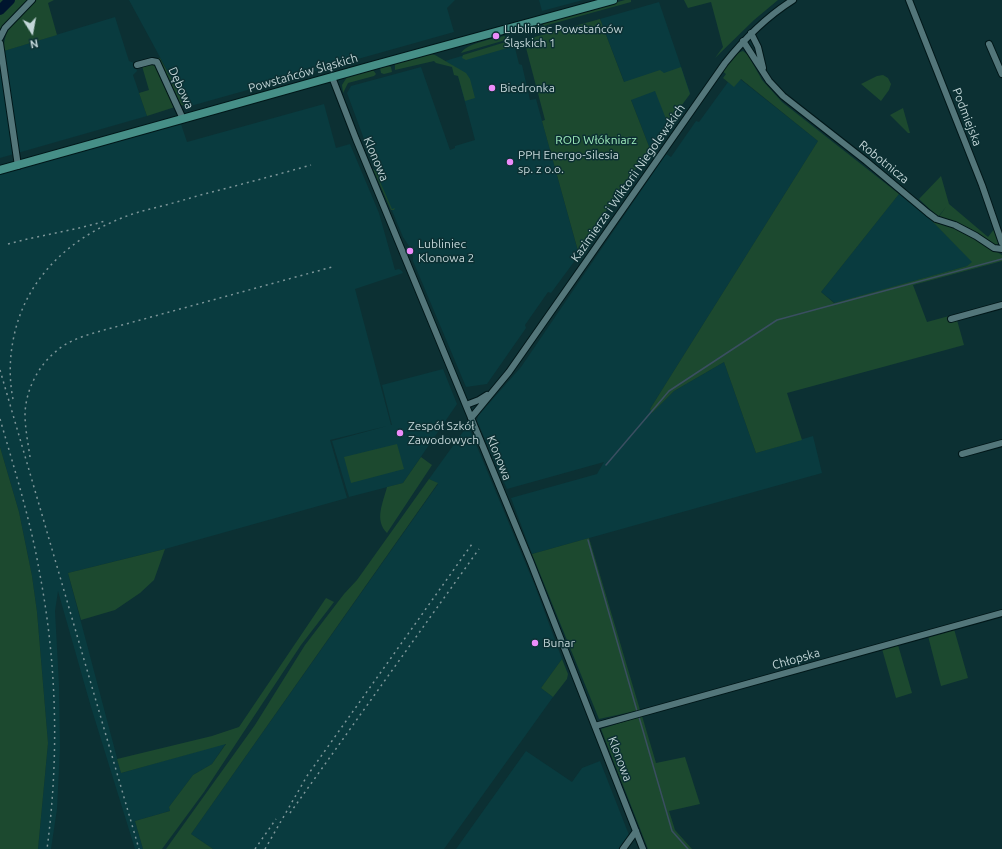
<!DOCTYPE html>
<html>
<head>
<meta charset="utf-8">
<style>
  body { margin:0 }
  #map { position:relative; width:1002px; height:849px; overflow:hidden; background:#0c3033; font-family:Ubuntu,sans-serif }
  canvas { display:block }
  .north { position:absolute; left:12px; top:12px; width:40px; height:40px; -webkit-text-stroke:3px #0c3033; paint-order:stroke; rotate:169deg; font-size:11px; font-weight:700; line-height:16px; text-align:center; color:#c3d6d8 }
  .north::after { content:''; display:block; margin:auto; width:14px; height:18px; background:#c3d6d8; clip-path:polygon(50% 0,100% 100%,50% 72%,0 100%) }
</style>
</head>
<body>
<div id="map">
<canvas width="1002" height="849"></canvas>
<div class="north">N</div>
</div>
<script>
const g = document.querySelector('canvas').getContext('2d');
g.lineJoin = 'round';
function fill(path, color) { g.fillStyle = color; g.fill(path, 'evenodd'); }
function trace(path, color, width, dash) { g.strokeStyle = color; g.lineWidth = width; g.lineCap = dash ? 'butt' : 'round'; g.setLineDash(dash || []); g.stroke(path); }
function drawText(font, color, halo, rows, align = 'center') {
  g.font = font + ' Ubuntu,sans-serif'; g.lineWidth = 3; g.setLineDash([]); g.textBaseline = 'middle'; g.strokeStyle = halo; g.fillStyle = color; for (const [text, x, y, turn = 0] of rows) {
    g.save(); g.translate(x, y); g.rotate((+turn || 0) * Math.PI / 180); g.textAlign = isNaN(turn) ? turn : align; if (halo) g.strokeText(text, 0, 0); g.fillText(text, 0, 0); g.restore();
  }
}
fill(new Path2D(`
  M129,0H455L447,8L454,32L187,107Z
  M539,0H583L542,11Z
  M659,2L690,93L650,149L600,19Z
  M115,17L129,61L134,63L137,71L133,75L147,116L0,158V52Z
  M511,41L514,44L519,64L522,65L530,100L536,99L579,255L551,293L548,292L525,325L526,328L487,384L466,387L413,261V256L409,246L403,237L378,177L347,93L351,86L421,67L450,150L455,148V146L475,140L456,68L445,61Z
  M740,79L818,141L650,409L652,413L674,391L724,362L756,453L813,436L822,473L532,554L511,498L597,474L604,462L507,489L477,421L478,416L521,367L666,154L671,157L696,121L699,122L728,82L734,86Z
  M324,104L336,148L350,144L379,213L395,270L399,269L402,271L403,273L355,289L391,425H392L382,385L443,369L457,404L403,483L349,497L332,441L387,426L330,440L347,498L165,549L68,573L121,773L226,743L212,764L193,775L169,807L170,811L135,821L143,849H135L91,707L58,591L55,611L59,685L60,748L57,809L51,849H38L48,743L37,612L32,576L19,512L0,447V174L181,124L187,142Z
  M899,194L931,220L973,262L967,266L835,303L821,292Z
  M468,425L535,586L562,659L541,688L553,697L444,849H213L191,834L438,484L429,479Z
  M526,751L572,782L582,768L600,761L629,835L619,849H456Z`), '#093b3f');
fill(new Path2D(`
  M0,0H29L0,29Z
  M34,0H54L48,3L57,35L4,51C3,26 19,16 34,0Z
  M625,0H631V2L544,26L542,23Z
  M684,0H778L754,20L715,58L723,47L711,2L688,8Z
  M600,19L624,82L660,70L664,73L681,67L690,94L668,124L655,91L631,100L650,149L578,251L542,121L545,120L525,44L532,42L531,38Z
  M538,24L541,29L530,32L526,31V29L529,26Z
  M504,36L509,39L461,53C467,43 493,39 504,36Z
  M509,41L512,44L511,47L466,60L462,58L463,55Z
  M743,51L748,55L762,80L782,102L899,194L821,292L834,303L967,266L972,262L931,220L955,228L971,236L1002,255V261L913,285L927,322L949,316L957,320L964,345L787,393L802,440L756,453L724,362L674,391L652,413L650,409L818,141L741,79L734,87L723,78L726,74L722,71C728,64 733,53 743,51Z
  M431,54L435,55L466,73L470,79L475,98L465,101L458,76L454,75L452,67L436,63L434,61L395,70V64Z
  M158,58H160L187,107L181,105Z
  M151,64L156,66L175,107L147,116L139,93L149,90L142,66Z
  M389,66L391,67L392,72L384,74L381,73L380,68Z
  M373,70L376,74L374,76L348,83L343,93L342,85L347,77Z
  M883,75L888,78L891,84L889,90L881,101L861,84L877,76Z
  M903,108L910,133H908L890,115Z
  M373,169L382,175L378,177L392,209L395,208L394,210H391L390,208Z
  M941,176L949,204L988,237L995,228L999,242L998,244L995,246L938,218L946,207L938,217L919,199Z
  M397,444L404,469L351,483L344,457Z
  M0,447L19,512L32,576L37,612L48,743L38,849H0Z
  M421,457L432,465L387,533C374,520 383,503 387,487L403,483Z
  M429,479L438,483L191,834L213,849H166L255,725L305,645L344,594L357,580Z
  M589,538L640,710L599,719L532,554Z
  M165,549L154,580L140,593L115,610L81,620L68,573Z
  M326,598L334,602L301,645L204,792L162,849H143L135,821L170,811L169,807L193,775L212,764L226,744L121,773L117,759L212,736L239,727Z
  M954,629L968,678L941,686L928,636Z
  M898,645L912,693L896,698L882,649Z
  M562,659L568,674L567,679L553,697L541,688Z
  M642,716L656,763L685,757L700,804L669,811L675,830L692,849H648L601,729Z`), '#1c492f');
trace(new Path2D(`
  M606,465L669,391L777,320L1002,259
  M588,540L637,711
  M639,717L672,831L688,849`), '#3a4f61', 1.5);
trace(new Path2D(`
  M0,10L10,0`), '#00152e', 10);
const minor = new Path2D(`
  M909,0L982,185L1002,243
  M751,33L758,47L763,68
  M0,38L5,28L32,0
  M743,41L769,81L783,96L866,161L928,213L936,219L955,225L976,236L994,248L1002,249
  M0,43L18,166
  M989,44L1002,74
  M137,65L152,61L157,62L183,119
  M332,77L356,139L531,563L643,849
  M951,319L1002,305
  M466,405L479,400L487,395
  M471,418L509,372L725,63C745,38 766,17 793,0
  M962,454L1002,443
  M595,726L1002,613
  M623,849L636,831`);
const major = new Path2D(`
  M0,170L375,65L613,0`);
trace(minor, '#001719', 8);
trace(major, '#001719', 10);
trace(minor, '#53767a', 6);
trace(major, '#468f87', 8);
trace(new Path2D(`
  M8,244C40,235 73,231 105,221
  M0,370L139,849
  M13,399C8,374 10,348 17,324C34,267 83,229 139,212C158,207 178,202 197,196C235,186 273,176 311,165
  M0,419C15,471 31,522 40,575C57,665 59,758 47,849
  M30,457C28,443 25,428 25,414C26,385 43,357 68,343C77,338 87,335 97,332L332,267
  M290,813L479,549
  M255,849L276,819
  M265,849L307,776L472,544`), '#7d9699', 1.5, [2, 4]);
for (const [x, y, r, color] of [
  [496,36,4,"#ed8cfa"],
  [492,88,4,"#ed8cfa"],
  [510,162,4,"#ed8cfa"],
  [410,251,4,"#ed8cfa"],
  [400,433,4,"#ed8cfa"],
  [535,643,4,"#ed8cfa"]
]) { const dot = new Path2D(); dot.arc(x, y, r, 0, 2 * Math.PI); g.fillStyle = color; g.fill(dot); trace(dot, '#0c3033', 1.5); }
drawText('12px', '#c3d6d8', '#0c3033', [
  ["Lubliniec Powstańców",504,29],
  ["Śląskich 1",504,43],
  ["Biedronka",500,88],
  ["PPH Energo-Silesia",518,155],
  ["sp. z o.o.",518,169],
  ["Lubliniec",418,244],
  ["Klonowa 2",418,258],
  ["Zespół Szkół",408,426],
  ["Zawodowych",408,440],
  ["Bunar",543,643]
], 'left');
drawText('12px', '#c3d6d8', '#0c3033', [
  ["Powstańców Śląskich",303,73,-16],
  ["Dębowa",181,88,66],
  ["Podmiejska",967,117,69],
  ["Klonowa",376,159,67],
  ["Robotnicza",884,162,39],
  ["Kazimierza i Wiktorii Niegolewskich",628,183,-55],
  ["Klonowa",499,458,68],
  ["Chłopska",796,659,-16],
  ["Klonowa",620,759,69]
]);
drawText('12px', '#a0eebc', '#0c3033', [
  ["ROD Włókniarz",596,140]
]);
</script>
</body>
</html>
